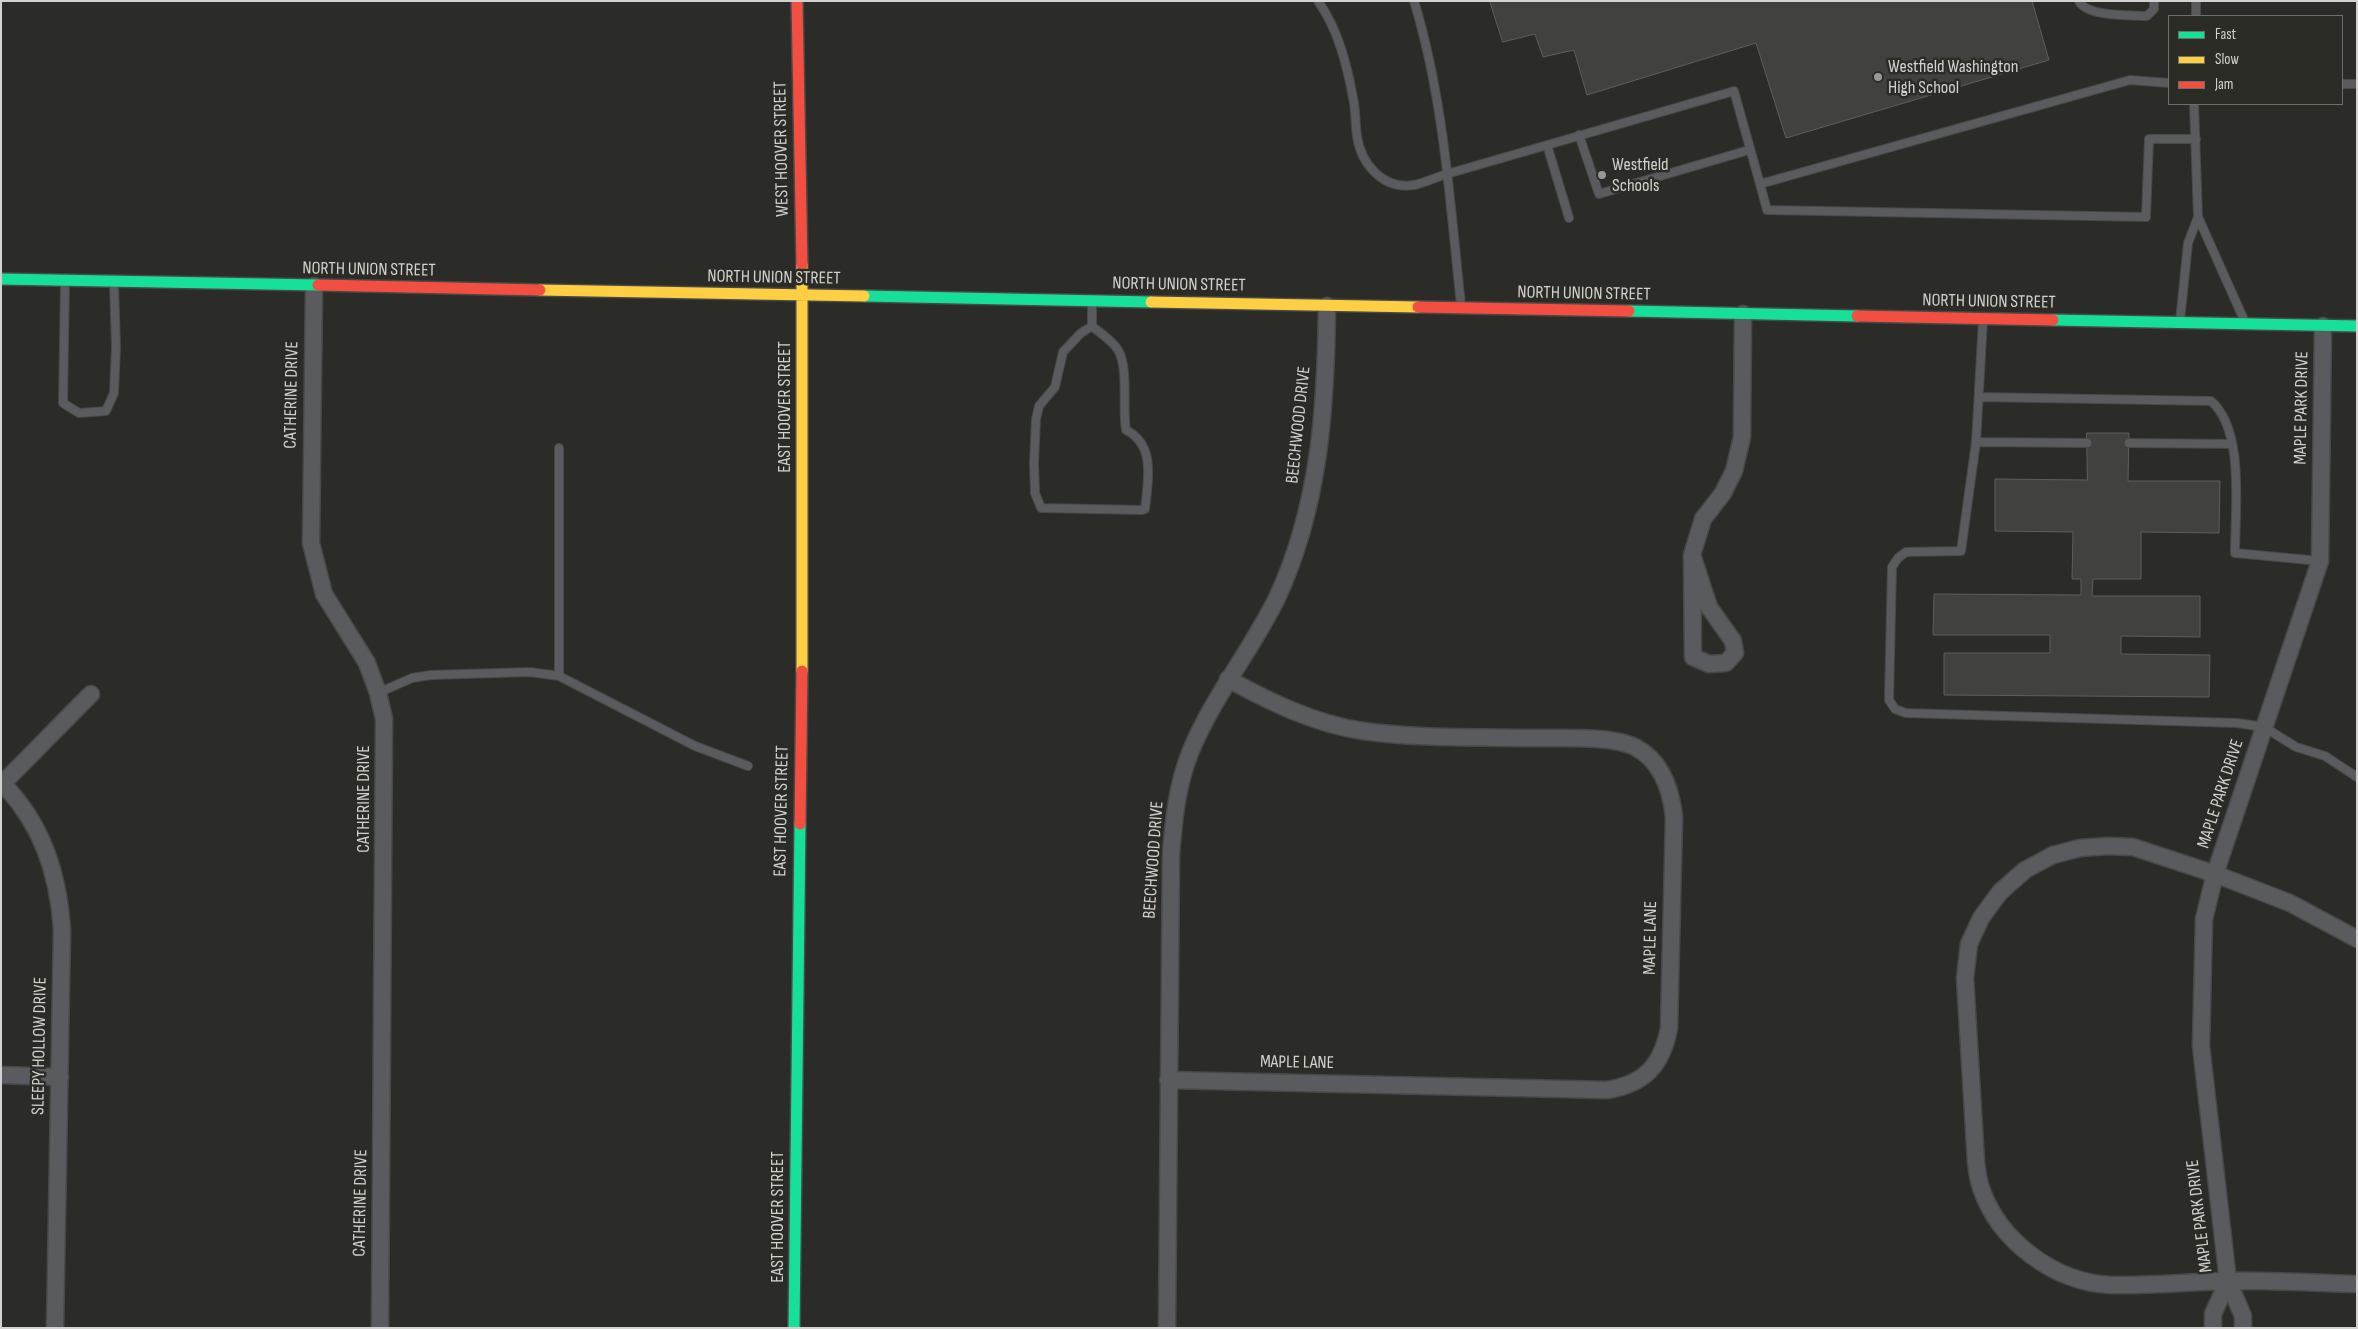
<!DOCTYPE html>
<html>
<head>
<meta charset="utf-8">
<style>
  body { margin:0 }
  #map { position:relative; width:2358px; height:1329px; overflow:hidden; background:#2b2b28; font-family:"Sofia Sans Condensed",sans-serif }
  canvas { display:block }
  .frame { position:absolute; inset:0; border:2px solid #d3d2d0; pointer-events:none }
  .legend { position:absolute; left:2168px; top:15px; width:175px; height:90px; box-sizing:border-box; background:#2c2c27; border:1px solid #6f6e6b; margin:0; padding:6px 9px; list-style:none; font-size:15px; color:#d3d2d0 }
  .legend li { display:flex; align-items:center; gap:10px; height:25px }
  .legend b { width:25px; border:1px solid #6f6e6b }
</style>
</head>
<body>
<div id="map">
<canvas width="2358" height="1329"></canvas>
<div class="frame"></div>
<ul class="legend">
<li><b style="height:6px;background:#16e098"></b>Fast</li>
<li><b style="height:6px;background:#ffcf43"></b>Slow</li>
<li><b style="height:6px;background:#f24e42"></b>Jam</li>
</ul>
</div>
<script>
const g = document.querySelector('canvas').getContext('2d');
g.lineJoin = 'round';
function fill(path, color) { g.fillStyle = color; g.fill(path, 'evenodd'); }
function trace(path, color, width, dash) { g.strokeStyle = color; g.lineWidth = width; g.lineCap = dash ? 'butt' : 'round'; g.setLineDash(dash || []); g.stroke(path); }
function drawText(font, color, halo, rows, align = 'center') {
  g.font = font + ' "Sofia Sans Condensed",sans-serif'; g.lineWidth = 5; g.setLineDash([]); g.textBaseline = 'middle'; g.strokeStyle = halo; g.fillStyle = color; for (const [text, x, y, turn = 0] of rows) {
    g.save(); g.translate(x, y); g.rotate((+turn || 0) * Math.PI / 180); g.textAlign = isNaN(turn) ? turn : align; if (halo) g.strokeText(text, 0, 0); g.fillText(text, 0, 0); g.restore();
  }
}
const building = new Path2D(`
  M1490,1H2032L2049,60L1786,138L1756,43L1587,95L1574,50L1543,57L1535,34L1503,42Z
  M2087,433H2129L2128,481H2220L2219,533L2141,532V579H2093L2092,596H2200V637L2121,636V654L2210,655L2209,697L1944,695V653H2050V635H1933L1934,594L2081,595V579H2072L2073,532L1995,531V479L2087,480Z`);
fill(building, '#41413f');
trace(building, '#5e5e5c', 1);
const lane = new Path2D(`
  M1318,1C1338,29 1347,65 1353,98C1356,110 1355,124 1357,136C1361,164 1383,190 1414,185C1425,183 1436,177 1447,174L1734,91L1760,184L2130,80L2169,83
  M1414,1C1444,99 1450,204 1461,305
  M2079,1C2086,17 2131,15 2147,16L2154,9V1
  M2196,16V1
  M2342,84H2357
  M2194,104L2198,217L2245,322
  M1579,135L1599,194L1749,150
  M1547,145L1569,218
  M1760,184L1767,210L2146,217L2149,139H2196
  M65,282L63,403L79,413L106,411L114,393L116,347L114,284
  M1092,303V326C1100,333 1113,341 1118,350C1129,368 1122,408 1126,430C1156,445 1148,481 1145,509L1142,510L1041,508L1035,493L1034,463L1036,419L1039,406L1055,387L1063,352L1081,333L1092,326
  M1983,320L1976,442L1961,551L1906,552L1898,558L1892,567L1889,700L1895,709L1906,713L2237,723L2264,727L2296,747L2325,756L2357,777
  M2180,321L2188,243L2198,217
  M1979,397L2211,401C2245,430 2235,511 2235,553L2320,561
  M1976,442L2087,443
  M2129,443L2232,444
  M559,448V676
  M378,693L412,678L431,675L530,672L559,676L695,746L748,766`);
const street = new Path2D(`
  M314,286L311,543L324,594L367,663L378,693L384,719L380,1328
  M1692,555L1709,607L1733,641L1735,653L1726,663L1709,664L1693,657L1692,555L1703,519L1723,493L1734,471L1742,437L1743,314
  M1,782C42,823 58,873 62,929L55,1328
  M3,783L91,694
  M2357,939L2290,903L2215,874L2133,847L2107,846L2080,848L2053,855L2025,870L2000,892L1981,918L1969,944L1965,978L1976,1162C1977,1170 1978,1179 1981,1188C1999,1241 2054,1282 2110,1285C2148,1286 2186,1282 2224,1281C2268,1280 2313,1283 2357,1284
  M1,1075L60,1077
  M1168,1080L1607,1090C1645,1084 1662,1065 1669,1028L1674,817C1671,789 1662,761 1635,747C1609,734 1549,739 1518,738C1466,737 1414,738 1363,731C1315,724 1270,702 1228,679
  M1167,1328L1171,853C1174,819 1177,785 1190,753C1212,698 1251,651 1277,598C1320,505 1326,406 1327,306
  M2213,1328V1314L2228,1281
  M2243,1328V1316L2228,1281L2201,1046L2204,919L2215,874L2320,561L2323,326`);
const fast = new Path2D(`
  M1,279L318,285
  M864,296L1151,302
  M1629,311L1857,316
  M2053,320L2357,326
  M794,1328L800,824`);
const slow = new Path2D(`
  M540,290L864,296
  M1151,302L1418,307
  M802,671V265`);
const jam = new Path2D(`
  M797,1L802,265
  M318,285L540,290
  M1418,307L1629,311
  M1857,316L2053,320
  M800,824L802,671`);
trace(lane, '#484847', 10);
trace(street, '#484847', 19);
trace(fast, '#484847', 14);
trace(slow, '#484847', 14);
trace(jam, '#484847', 14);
trace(lane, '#5a5b5f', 8);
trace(street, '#5a5b5f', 16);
trace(fast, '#16e098', 11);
trace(slow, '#ffcf43', 11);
trace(jam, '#f24e42', 11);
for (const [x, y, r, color] of [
  [1878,77,5,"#989895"],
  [1602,175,5,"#989895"]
]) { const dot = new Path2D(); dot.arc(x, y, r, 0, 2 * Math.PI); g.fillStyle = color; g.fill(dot); trace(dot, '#2c2c27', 2); }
drawText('18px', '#d3d2d0', '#2c2c27', [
  ["Westfield Washington",1888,67],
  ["High School",1888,88],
  ["Westfield",1612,165],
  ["Schools",1612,186]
], 'left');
drawText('18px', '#d3d2d0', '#2c2c27', [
  ["WEST HOOVER STREET",782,149,-91],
  ["NORTH UNION STREET",369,270,1],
  ["NORTH UNION STREET",774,278,1],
  ["NORTH UNION STREET",1179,285,1],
  ["NORTH UNION STREET",1584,294,1],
  ["NORTH UNION STREET",1989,302,1],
  ["CATHERINE DRIVE",292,395,-89],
  ["EAST HOOVER STREET",785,407,-90],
  ["MAPLE PARK DRIVE",2302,408,-89],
  ["BEECHWOOD DRIVE",1299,425,-84],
  ["MAPLE PARK DRIVE",2221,794,-72],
  ["CATHERINE DRIVE",364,799,-90],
  ["EAST HOOVER STREET",782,811,-89],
  ["BEECHWOOD DRIVE",1154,860,-86],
  ["MAPLE LANE",1651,938,-89],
  ["SLEEPY HOLLOW DRIVE",40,1046,-89],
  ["MAPLE LANE",1297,1063,1],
  ["CATHERINE DRIVE",361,1203,-89],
  ["MAPLE PARK DRIVE",2200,1216,-97],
  ["EAST HOOVER STREET",778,1217,-90]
]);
</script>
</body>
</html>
